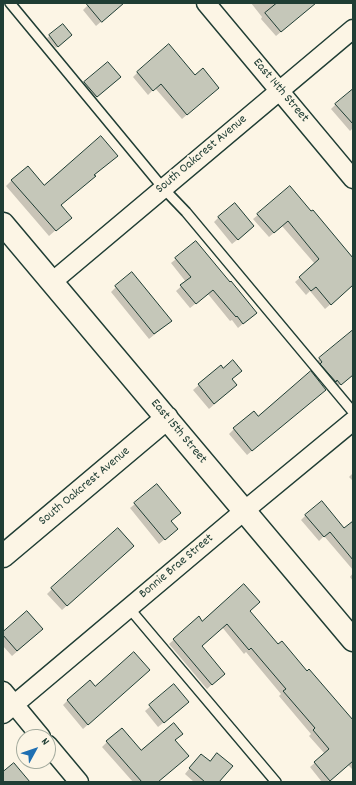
<!DOCTYPE html>
<html>
<head>
<meta charset="utf-8">
<style>
  body { margin:0 }
  #map { position:relative; width:356px; height:785px; overflow:hidden; background:#fcf5e5; font-family:Dekko,sans-serif }
  canvas { display:block }
  .frame { position:absolute; inset:0; border:4px solid #1f3d34; pointer-events:none }
  .north { position:absolute; left:16px; top:729px; width:40px; height:40px; box-sizing:border-box; background:#fcf5e5; border:1px solid #a4ab9e; border-radius:50%; rotate:50deg; font-size:11px; font-weight:700; line-height:16px; text-align:center; color:#1f3d34 }
  .north::after { content:''; display:block; margin:auto; width:14px; height:18px; background:#1f6fb2; clip-path:polygon(50% 0,100% 100%,50% 72%,0 100%) }
</style>
</head>
<body>
<div id="map">
<canvas width="356" height="785"></canvas>
<div class="frame"></div>
<div class="north">N</div>
</div>
<script>
const g = document.querySelector('canvas').getContext('2d');
g.lineJoin = 'round';
function fill(path, color) { g.fillStyle = color; g.fill(path, 'evenodd'); }
function trace(path, color, width, dash) { g.strokeStyle = color; g.lineWidth = width; g.lineCap = dash ? 'butt' : 'round'; g.setLineDash(dash || []); g.stroke(path); }
function drawText(font, color, halo, rows, align = 'center') {
  g.font = font + ' Dekko,sans-serif'; g.lineWidth = 4; g.setLineDash([]); g.textBaseline = 'middle'; g.strokeStyle = halo; g.fillStyle = color; for (const [text, x, y, turn = 0] of rows) {
    g.save(); g.translate(x, y); g.rotate((+turn || 0) * Math.PI / 180); g.textAlign = isNaN(turn) ? turn : align; if (halo) g.strokeText(text, 0, 0); g.fillText(text, 0, 0); g.restore();
  }
}
fill(new Path2D(`
  M90,3H123L96,26L83,10Z
  M251,3H311L307,10L276,36L261,19L262,17Z
  M63,25L69,37L56,48L47,38Z
  M138,72L195,76L213,92L182,119L155,88L148,95L133,77Z
  M115,82L92,101L80,87L85,83Z
  M353,94V128L350,131L331,109L336,104Z
  M110,161L60,206L64,223L49,236L6,186L12,180L44,186Z
  M290,188L350,257L351,256L353,258V285L325,309L310,291L306,295L295,282L315,264L282,226L269,237L253,219Z
  M219,217L248,231L232,244L214,222Z
  M176,259L251,317L238,328L232,320L230,321L208,294L190,308L176,291L186,282L171,263Z
  M116,287L166,325L149,339L111,292Z
  M353,331V374L336,388L315,363Z
  M221,366L236,385L209,409L193,390Z
  M320,394L247,455L229,434L234,429L258,418Z
  M353,473V481L349,477Z
  M135,504L170,521L172,533L159,544L130,508Z
  M306,515L344,530L353,529V570L324,536L319,541L301,520Z
  M128,551L62,610L47,594L52,589Z
  M353,573V581L350,577Z
  M249,611L278,645L353,724V768L352,769L348,765L327,782H322L310,767L325,754L309,736L311,734L279,696L281,694L246,652L244,654L222,627L201,646L219,678L207,689L169,644L199,618L202,622Z
  M3,633L37,634L12,656L3,646Z
  M144,674L83,729L63,705L68,700L95,688Z
  M174,686L183,707L158,727L145,711Z
  M182,734L174,741L157,782H133L102,747L107,742L141,752Z
  M196,760L218,782H194L185,774Z`), '#0003');
const building = new Path2D(`
  M86,3H124L102,22Z
  M277,3H316L281,32L265,13Z
  M63,24L72,35L58,47L49,35Z
  M169,44L195,75L203,68L219,88L187,115L161,84L153,91L137,72Z
  M108,62L121,77L97,97L84,82Z
  M353,89V124L335,104Z
  M101,136L118,156L94,175L96,176L61,205L72,218L56,231L11,180L28,166L44,185Z
  M290,186L311,211L313,210L353,258V285L331,305L316,287L311,291L299,277L319,259L288,221L274,233L257,214Z
  M235,203L254,226L238,240L218,217Z
  M196,241L230,282L231,281L257,313L243,324L237,316L236,317L213,290L196,304L180,285L191,277L175,258Z
  M132,272L172,321L154,334L115,286Z
  M353,330V375L341,385L337,380L336,382L320,364L322,362L319,358Z
  M233,360L242,371L232,379L237,385L214,404L198,384L221,365L223,368Z
  M311,371L326,390L252,451L233,428L254,411L258,416Z
  M157,484L181,513L171,521L178,529L165,540L134,503Z
  M322,501L344,528L353,521V560L330,532L324,537L305,515Z
  M118,528L134,546L67,606L51,588Z
  M244,584L260,602L250,611L278,644L282,641L307,671L309,669L353,720V761L330,781L314,762L329,749L313,730L315,728L283,691L286,689L251,648L249,650L227,624L202,646L225,674L212,685L173,639L199,616L202,621Z
  M27,611L43,629L17,651L3,635V632Z
  M134,652L150,670L88,725L67,700L90,680L95,686Z
  M174,684L189,702L164,723L149,705Z
  M174,723L183,734L175,740L189,756L158,782H142L106,741L122,728L141,750Z
  M217,753L233,766L219,782H205L189,768L201,754L210,761Z
  M14,763L30,782H3V772Z`);
fill(building, '#c5c7b9');
trace(building, '#1f3d34', 1);
const lane = new Path2D(`
  M10,3L163,188L186,212L353,412
  M129,608L276,782`);
const street = new Path2D(`
  M206,3L353,179
  M52,282L353,29
  M3,691L41,737
  M3,714L244,511L353,421
  M48,745L79,782`);
const secondary = new Path2D(`
  M3,224L353,640
  M3,556L167,418`);
trace(lane, '#1f3d34', 12);
trace(street, '#1f3d34', 21);
trace(secondary, '#1f3d34', 25);
trace(lane, '#fcf5e5', 9);
trace(street, '#fcf5e5', 18);
trace(secondary, '#fcf5e5', 22);
drawText('13px', '#1f3d34', '#fcf5e5', [
  ["East 14th Street",280,91,50],
  ["South Oakcrest Avenue",202,155,-40],
  ["East 15th Street",178,432,50],
  ["South Oakcrest Avenue",85,487,-40],
  ["Bonnie Brae Street",177,567,-40]
]);
</script>
</body>
</html>
